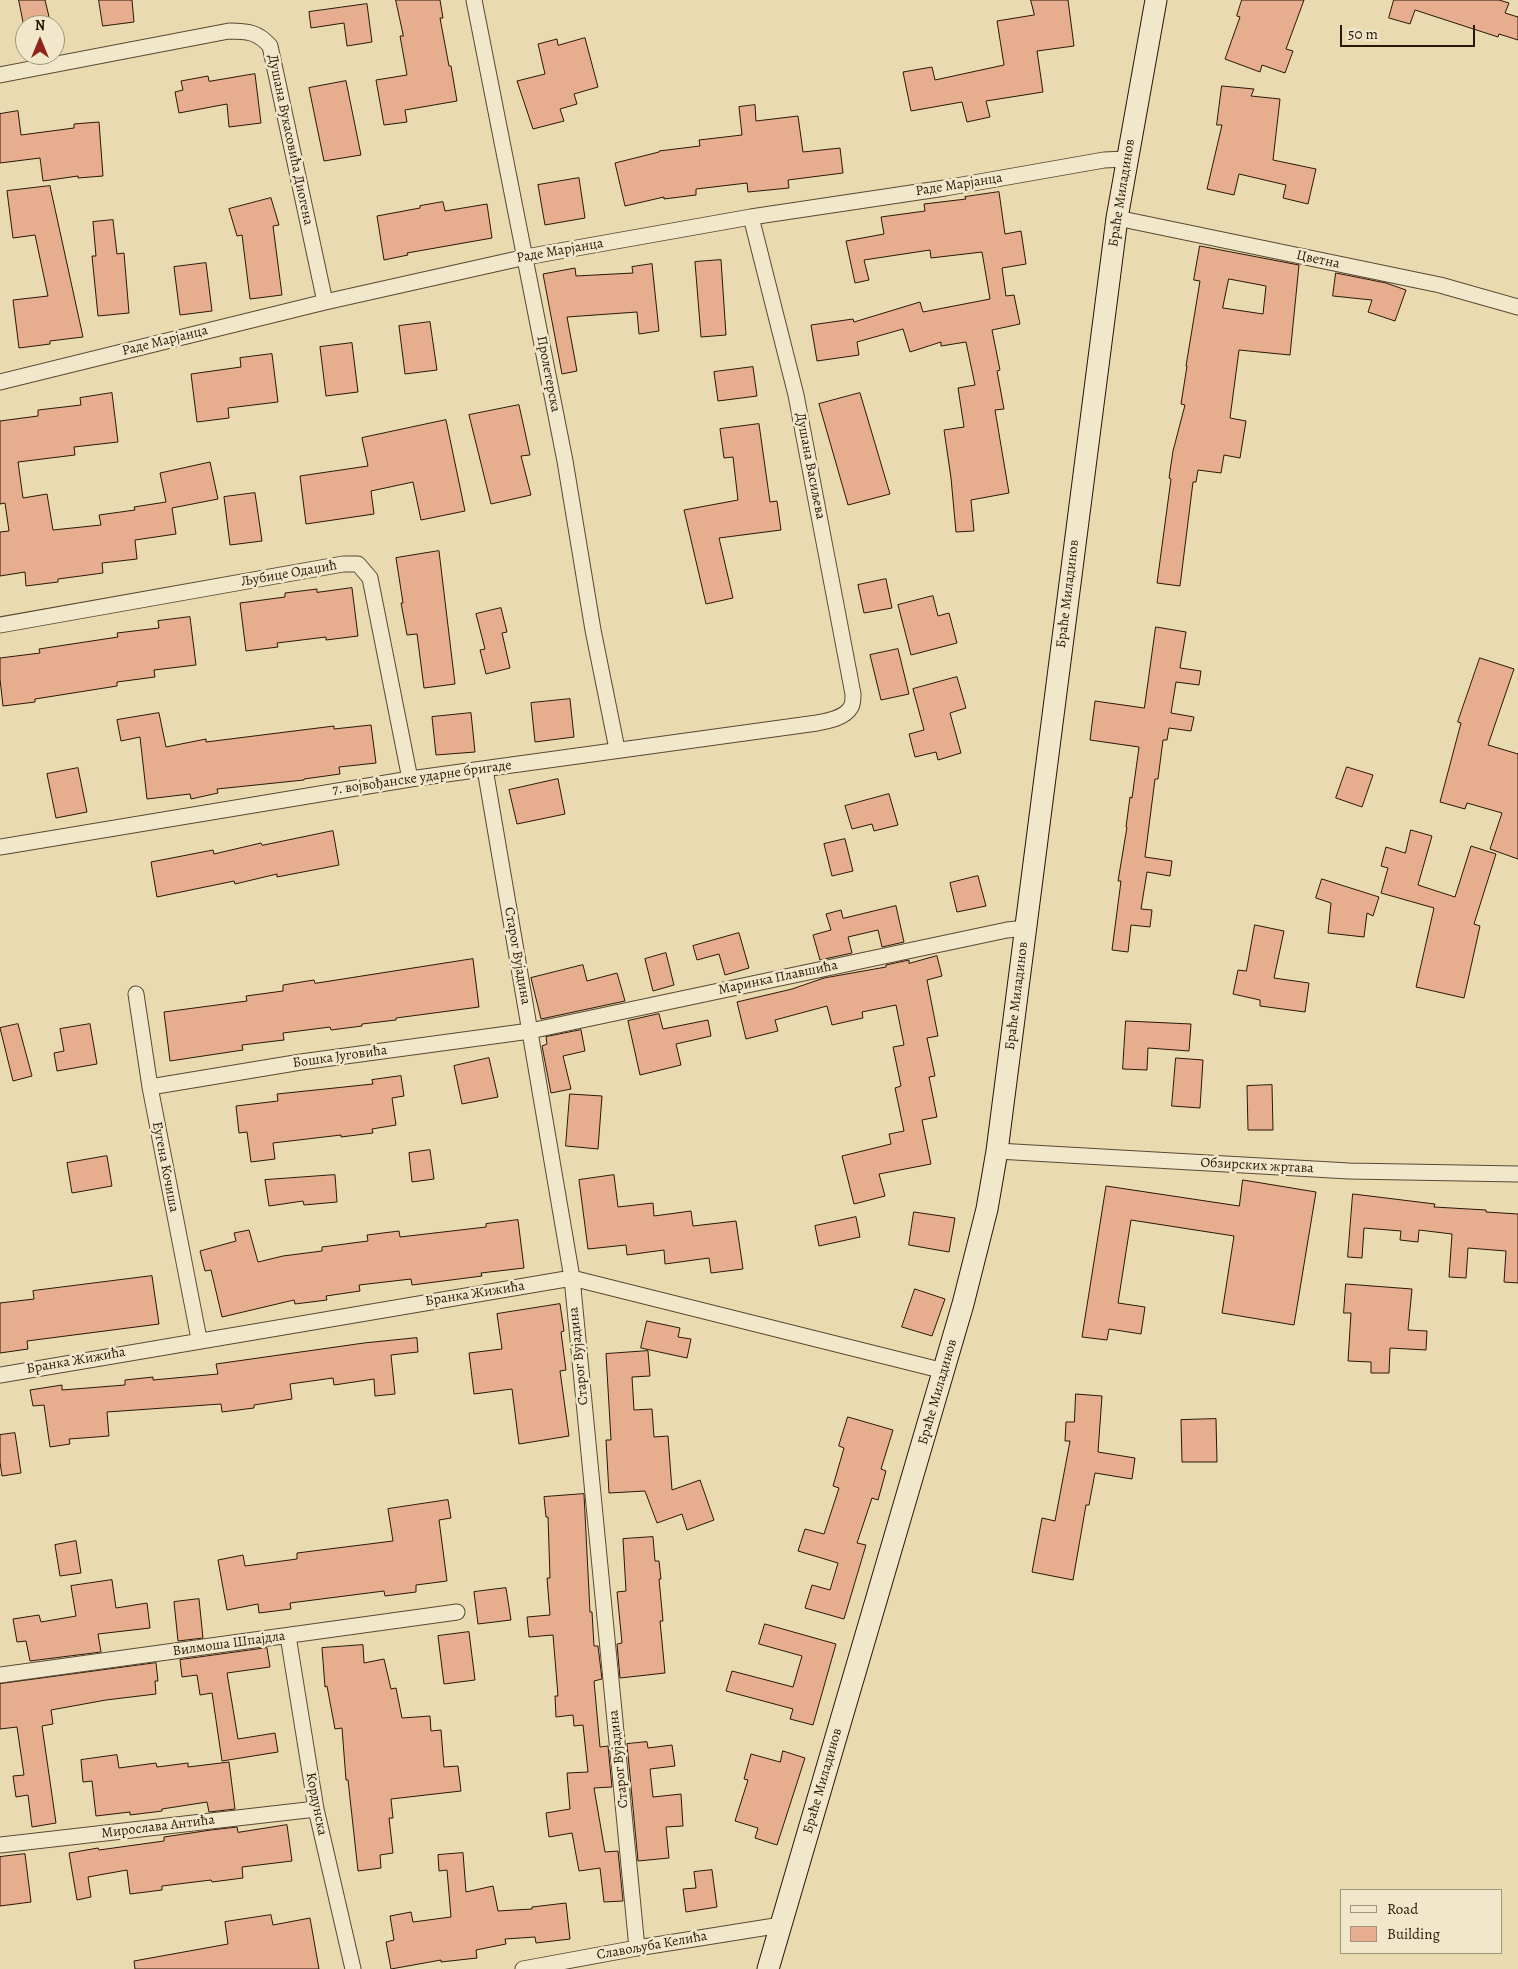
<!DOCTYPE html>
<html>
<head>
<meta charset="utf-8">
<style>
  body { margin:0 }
  #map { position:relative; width:1518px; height:1969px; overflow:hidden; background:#e9dbaf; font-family:Alegreya,serif }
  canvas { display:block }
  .legend { position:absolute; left:1340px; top:1889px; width:162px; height:65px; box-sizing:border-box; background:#f1e8cb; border:1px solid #a1947d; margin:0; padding:6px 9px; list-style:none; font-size:15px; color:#2a1708 }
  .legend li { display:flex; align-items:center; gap:10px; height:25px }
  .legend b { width:25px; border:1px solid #a1947d }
  .north { position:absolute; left:15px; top:15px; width:50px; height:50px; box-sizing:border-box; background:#f1e8cb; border:1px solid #a1947d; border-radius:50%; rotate:0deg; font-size:14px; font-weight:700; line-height:20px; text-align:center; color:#2a1708 }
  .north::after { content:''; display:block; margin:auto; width:18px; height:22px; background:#8f2418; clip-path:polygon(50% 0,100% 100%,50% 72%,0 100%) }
  .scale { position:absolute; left:1340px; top:25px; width:135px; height:22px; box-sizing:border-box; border:2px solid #2a1708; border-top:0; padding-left:6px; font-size:15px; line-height:18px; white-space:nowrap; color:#2a1708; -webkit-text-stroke:4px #f1e8cb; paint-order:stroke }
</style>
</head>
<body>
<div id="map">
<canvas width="1518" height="1969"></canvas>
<ul class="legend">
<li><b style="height:6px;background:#f1e8cb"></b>Road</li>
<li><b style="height:14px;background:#e6ad8e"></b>Building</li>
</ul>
<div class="north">N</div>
<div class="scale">50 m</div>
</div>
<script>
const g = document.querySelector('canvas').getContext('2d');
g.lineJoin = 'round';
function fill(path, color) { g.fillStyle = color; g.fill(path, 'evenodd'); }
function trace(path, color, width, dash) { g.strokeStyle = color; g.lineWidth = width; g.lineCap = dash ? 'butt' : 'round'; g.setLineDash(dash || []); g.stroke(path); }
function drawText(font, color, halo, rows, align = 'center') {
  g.font = font + ' Alegreya,serif'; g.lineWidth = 5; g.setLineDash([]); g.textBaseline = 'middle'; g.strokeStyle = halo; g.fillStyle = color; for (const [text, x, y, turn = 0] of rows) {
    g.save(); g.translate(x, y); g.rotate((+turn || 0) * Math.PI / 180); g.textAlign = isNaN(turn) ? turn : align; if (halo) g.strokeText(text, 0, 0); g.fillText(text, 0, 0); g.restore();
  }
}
const building = new Path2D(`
  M19,0H45L51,25H24Z
  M99,0H132L134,22L103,26Z
  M396,0H440L443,18H440L449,66H451L457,101L405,110L407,122L384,125L376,80L407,75L400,36H403Z
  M1031,0H1068L1074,46L1037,51L1043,92L986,101L990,117L967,122L962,102L911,111L903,72L932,67L935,80L1004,65L997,21L1034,15Z
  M1242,0H1304L1286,49L1293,51L1285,73L1262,65L1260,72L1225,59L1240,17L1237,16Z
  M1394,0H1499L1509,3L1505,13L1518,17V40L1499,34L1498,37L1415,10L1410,24L1389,18Z
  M367,4L372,42L347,46L344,23L311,28L309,12Z
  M585,38L598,87L574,94L577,104L560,109L564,121L533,129L517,81L545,74L538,44L557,39L558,45Z
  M255,74L261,123L229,127L227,104L179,113L175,92L183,90L181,81L208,76L209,81Z
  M346,81L361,155L324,161L309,88Z
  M1222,86L1254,89L1251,96L1280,99L1273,160L1316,169L1308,204L1283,198L1286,185L1239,174L1234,195L1207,189L1222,125H1217Z
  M755,105L756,121L798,116L803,152L840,148L843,173L788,180L789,188L748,192L747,183L696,189V195L664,199V197L625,206L615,163L659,152V151L700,146L699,140L742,135L739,107Z
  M18,111L21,135L74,128V124L99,122L103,176L78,178V176L43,181L40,158L0,163V114Z
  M579,178L585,218L545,225L538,185Z
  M50,186L83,337L50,341V344L19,348L13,300L48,296L35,235L13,238L7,191Z
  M999,192L1005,234L1021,231L1026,264L1002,268L1006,296L1014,295L1020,324L992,330L1000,370L997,371L1004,409L995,410L1009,493L971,500L974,531L956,532L951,478L944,430L964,427L958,388L975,385L966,342L941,346V342L910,352L903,329L857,342L859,355L817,361L811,325L853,319L854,322L920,302L923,312L990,299L982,252L931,258L930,250L864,260L869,280L855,283L846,241L884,234L881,217L925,211L924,204L966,199L965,197Z
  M271,198L279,225L273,226L282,295L250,299L242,235L237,236L229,209Z
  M443,202L445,211L487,204L492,238L407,253L408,255L384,260L377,216L420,208V206Z
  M113,220L117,254L124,253L129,313L98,316L92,256H96L93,222Z
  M1200,246L1299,265L1290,355L1239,350L1230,418L1246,421L1240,458L1224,455L1221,473L1198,470L1196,482H1193L1180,586L1157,583L1171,479L1169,478L1173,451L1185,405L1181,404L1187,366H1186L1200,281L1194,280ZM1229,279L1266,286L1263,314L1223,308Z
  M721,260L726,335L701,337L695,262Z
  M206,263L212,311L180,315L174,267Z
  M652,264L659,331L639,334L637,312L567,317L577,371L562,374L543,274L575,268L576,276L633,273L632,267Z
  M1336,273L1386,283L1406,290L1395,321L1368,312L1372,300L1333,296Z
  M430,322L437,370L405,374L399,326Z
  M352,343L358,392L326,396L320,347Z
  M272,354L278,402L228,408L229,418L197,422L191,374L241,367L240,358Z
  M753,367L757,396L718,401L714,372Z
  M112,393L118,442L74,447L75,455L18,462L23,498L47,494L53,530L101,525L99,515L135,510L134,507L166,502L160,473L210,462L218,499L172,508L176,534L135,540L137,559L102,563L103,573L58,579V582L26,586L25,572L0,576V532L9,531L5,503L0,504V421L38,416V410L81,405L80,398Z
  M860,393L890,494L848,505L819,404Z
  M519,405L530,455L521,456L531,495L491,504L469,415Z
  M446,420L465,511L421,520L413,482L371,491L374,514L306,524L300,476L368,466L362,438Z
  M759,424L770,502L777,501L781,530L719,538L733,598L706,604L684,510L738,500L733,457L724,458L720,429Z
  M255,493L262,541L230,545L224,497Z
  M439,551L455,684L424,688L417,634L407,635L401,603H403L396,558Z
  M886,579L892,608L864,613L858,585Z
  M352,588L358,636L326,640V637L277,643L278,647L246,651L240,603L285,597V593L317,589V592Z
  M933,596L938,616L949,613L957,643L911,655L898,605Z
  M501,608L507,632L502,633L510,668L486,674L480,650L485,649L476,614Z
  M190,617L196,665L154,670L155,677L117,682V686L35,699V702L3,706L0,679V658L40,653L39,649L118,637L117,633L159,628L158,621Z
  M1156,627L1186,632L1180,668L1201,671L1199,685L1176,682L1171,713L1194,717L1191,731L1169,728L1167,740H1163L1158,779H1155L1145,857L1172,861L1170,876L1147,872L1141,909L1152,910L1150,927L1131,925L1128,952L1112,950L1121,881H1118L1127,827H1126L1130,797L1132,798L1139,747L1090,740L1095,701L1144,708Z
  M898,649L909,694L881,700L870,655Z
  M1480,658L1514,669L1488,745L1518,754V859L1490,849L1502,813L1467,803L1465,809L1440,802L1461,723L1458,722Z
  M957,677L966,708L950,713L961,753L938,760L936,752L915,757L909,734L924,730L913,689Z
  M570,699L574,737L535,742L531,703Z
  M159,713L166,747L206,739V742L334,726V729L371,725L376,763L339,767L340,774L304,779V780L217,789L218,793L191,799L190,794L147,799L140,737L121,741L117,720Z
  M471,713L475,752L436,755L432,717Z
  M1347,767L1373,775L1362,807L1336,798Z
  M78,768L87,812L56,818L47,774Z
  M558,779L565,814L517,824L509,790Z
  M889,794L898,825L874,831L872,824L852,829L845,806Z
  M1411,830L1432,836L1418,885L1455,897L1471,846L1496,854L1474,924L1480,926L1464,998L1416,987L1434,908L1381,893L1388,868L1381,866L1386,847L1405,853Z
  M333,831L339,865L277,877V874L235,884L234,881L157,897L151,862L213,850L214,854L261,843L262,845Z
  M845,839L853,871L832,876L824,844Z
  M978,876L986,906L957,912L950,883Z
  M1322,879L1379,897L1373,916L1367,913L1364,937L1328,933L1331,903L1316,898Z
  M896,906L904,942L882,947L878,930L848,937L852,953L820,960L813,935L831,930L826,914L841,910L843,918Z
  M1255,925L1284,931L1274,978L1309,983L1305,1012L1260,1006V1000L1233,994L1238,970L1246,971Z
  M739,933L749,968L725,975L719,954L697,960L693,946Z
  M666,953L674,985L653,991L645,959Z
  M937,956L942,976L927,980L938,1036L927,1038L935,1076L929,1077L937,1117L922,1120L931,1164L879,1174L885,1196L854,1204L842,1156L891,1144L889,1134L904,1131L895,1088L901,1086L893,1047L904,1045L896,1005L862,1012L863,1018L832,1025L827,1006L775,1020L778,1031L746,1039L737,1002L792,989L824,978L886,967V965L909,960V963Z
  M473,959L479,1007L396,1018V1020L362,1024V1026L331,1030L330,1027L283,1033L284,1040L242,1045L243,1050L170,1061L164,1012L247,1001L246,996L283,991V985L314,980L315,983Z
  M583,965L587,981L617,973L625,1001L541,1019L531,978Z
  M659,1014L663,1029L708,1020L711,1036L676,1044L681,1065L640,1075L628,1021Z
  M1126,1021L1191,1024L1189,1051L1148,1048L1147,1070L1123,1069Z
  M18,1024L32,1076L13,1081L0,1028Z
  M90,1024L97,1064L57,1071L54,1053L64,1051L60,1029Z
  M581,1030L585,1051L563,1056L571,1089L551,1093L542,1046L547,1044L546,1037Z
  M489,1058L498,1097L462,1104L454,1066Z
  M1176,1058L1203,1060L1200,1108L1172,1106Z
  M401,1076L404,1096L392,1098L396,1125L372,1129L373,1133L341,1137V1135L273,1143L275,1159L251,1162L247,1132L239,1133L236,1106L278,1101L277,1094L373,1084L372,1080Z
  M1272,1085L1273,1130H1248L1247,1086Z
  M570,1094L602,1096L598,1149L566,1146Z
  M430,1150L434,1179L412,1182L409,1153Z
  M107,1156L112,1186L72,1193L67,1163Z
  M335,1175L337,1202L304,1205L303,1201L269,1206L265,1180Z
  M614,1175L618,1207L653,1203L654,1216L691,1211L693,1226L736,1221L743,1269L711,1273L709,1258L665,1264L664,1250L627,1255L626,1245L588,1249L579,1180Z
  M1243,1180L1316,1192L1294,1325L1222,1313L1234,1236L1131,1220L1118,1303L1145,1307L1141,1334L1109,1329L1107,1340L1082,1337L1106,1186L1239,1206Z
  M1353,1194L1435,1204L1434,1207L1486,1210V1212L1518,1214V1283L1504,1282L1506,1251L1468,1248L1466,1278L1449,1277L1452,1234L1419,1230L1418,1242L1400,1240L1401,1231L1364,1228L1362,1258L1348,1257Z
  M914,1212L955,1218L949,1252L909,1245Z
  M856,1217L860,1237L819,1246L815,1226Z
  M518,1220L524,1268L481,1273L482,1276L412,1285L411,1279L359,1285L360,1291L326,1296L327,1300L295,1304L294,1300L222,1317L211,1270L205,1271L200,1251L236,1241L234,1233L249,1230L258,1262L283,1256L322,1251V1247L368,1241L367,1235L399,1231L400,1237L486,1227V1224Z
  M152,1276L159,1324L27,1341L28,1349L0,1353V1303L34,1299L33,1291Z
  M1346,1284L1412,1289L1408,1330L1427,1331L1426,1350L1390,1348L1389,1373H1371V1362L1348,1361L1351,1313H1344Z
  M915,1289L945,1299L932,1336L902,1327Z
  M560,1304L564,1331L561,1332L566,1370L560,1371L569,1436L519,1444L512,1389L474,1394L469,1353L502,1349L497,1314Z
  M647,1321L680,1328L678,1337L691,1339L687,1358L641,1348Z
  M417,1338L418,1352L391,1355L395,1394L375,1396L374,1379L334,1385L333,1378L290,1384L292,1399L254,1405V1408L222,1412L221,1404L107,1412L109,1436L69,1439L70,1444L50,1447L44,1405L33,1406L30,1390L62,1385V1390L125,1385V1380L153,1377V1380L218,1374L216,1364L364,1343Z
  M648,1351L650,1376L632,1377L634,1410L652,1409L654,1437L668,1436L672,1490L700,1480L714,1520L687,1530L682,1514L657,1523L645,1491L609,1493L606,1440H611L606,1354Z
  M1076,1394L1102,1396L1098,1452L1135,1458L1132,1479L1095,1473L1089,1505H1086L1073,1580L1032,1572L1042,1518L1055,1521L1070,1441H1065L1066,1422H1074Z
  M848,1417L893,1430L881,1469L886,1471L878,1500L872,1498L857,1543L866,1545L844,1619L805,1608L812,1585L830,1590L838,1563L798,1551L805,1529L824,1534L839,1488L833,1486L844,1448L839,1446Z
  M1216,1419L1217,1462H1182L1181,1420Z
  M15,1433L21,1473L2,1476L0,1462V1435Z
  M584,1494L590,1612H592L594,1646H598L602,1679L594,1681L600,1747L608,1746L612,1787L594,1788L605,1852L618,1851L623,1901L604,1902L600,1868L579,1871L572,1833L549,1837L546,1813L570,1809L567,1773L588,1772L583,1725L574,1726L573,1715L556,1717L555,1696H558L553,1635L529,1637L527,1617L550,1615L547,1578H550L548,1517H546L544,1497Z
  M448,1500L451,1518L439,1520L447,1581L416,1585V1592L385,1596L384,1591L290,1603L291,1609L259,1613L258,1604L227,1610L218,1560L243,1555L245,1566L297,1559V1553L393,1541L388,1509Z
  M653,1537L655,1561H659L661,1579H659L663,1621H660L665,1673L620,1678L617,1644L622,1643L617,1592L626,1591L623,1539Z
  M76,1541L81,1573L60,1576L55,1545Z
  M112,1580L116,1608L147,1603L150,1628L98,1634L101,1652L30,1661L26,1641L17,1642L13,1619L39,1615L41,1622L76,1616L71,1586Z
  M506,1588L511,1620L478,1624L474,1592Z
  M199,1599L203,1638L178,1641L174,1602Z
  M765,1624L836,1644L813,1725L790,1719L793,1709L726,1691L732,1671L793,1687L802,1656L759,1644Z
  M469,1632L475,1680L444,1684L438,1636Z
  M363,1645L364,1663L384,1659L391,1689L396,1688L402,1718L430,1716L431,1731L441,1730L444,1767L458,1766L461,1791L391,1799L393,1818H389L393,1853L380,1855L381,1868L358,1871L348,1780H346L342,1728L335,1729L327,1686L325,1687L322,1648Z
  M267,1648L270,1667L227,1673L238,1739L275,1733L278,1752L222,1761L212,1693L200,1695L197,1675L182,1677L180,1660Z
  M156,1663L158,1681H155L156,1694L106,1700L51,1710L53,1724L42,1726L56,1823L32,1827L28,1795L16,1797L13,1776L24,1775L17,1727L0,1729V1684Z
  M647,1742L648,1748L672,1745L675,1766L650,1769L653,1797L681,1794L683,1826L666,1827L669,1858L638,1861L627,1744Z
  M783,1751L805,1758L777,1845L755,1838L758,1828L735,1821L748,1780L744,1779L751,1754L780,1762Z
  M117,1755L119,1768L156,1763L157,1767L188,1763V1767L229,1762L235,1809L209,1812L207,1802L162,1809V1811L130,1815V1812L96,1816L92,1781L83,1782L81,1760Z
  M287,1825L292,1861L242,1867L243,1878L212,1882L211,1880L162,1886V1890L130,1894L127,1870L88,1877L91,1897L77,1900L69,1853L98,1848L99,1850L164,1841V1837L211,1830L237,1827L238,1832Z
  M463,1853L466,1892L493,1886L498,1911L532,1909V1907L566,1903L570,1939L536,1943L535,1937L505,1939L506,1944L476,1950L477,1958L441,1962V1960L391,1969L386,1942L394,1940L390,1916L411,1912L413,1922L451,1917L447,1870L439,1871L438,1855Z
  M25,1854L31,1902L0,1906V1857Z
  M712,1870L717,1907L686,1912L683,1889L696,1888L694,1872Z
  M271,1915L273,1925L310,1918L319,1969H135L134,1961L228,1944L225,1922Z`);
fill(building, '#e6ad8e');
trace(building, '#2a1708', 1);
const minor = new Path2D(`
  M474,0L565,461L593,630L617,749
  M0,75L229,31C247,31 258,32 270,46L325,302
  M1117,218L1440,285L1518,307
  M0,382L325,302L526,257L751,217L945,188L1104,160L1127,159
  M0,625L343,564H358L370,578L410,779
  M485,769L572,1278L637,1948
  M0,847L410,779L817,723C828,721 845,718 851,707C853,704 853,698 853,694L796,395L751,217
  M136,994L150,1087L199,1339
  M150,1087L301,1062L530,1031L1007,930L1026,928
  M997,1151L1349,1171L1518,1174
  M0,1375L572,1278L944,1371
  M288,1636L316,1809L353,1969
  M0,1675L457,1612
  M0,1845L316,1809
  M523,1969L637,1948L781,1925`);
const secondary = new Path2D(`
  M768,1969L963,1304L987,1209L997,1151L1117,218L1156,0`);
trace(minor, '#5a4832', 17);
trace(secondary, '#2a1708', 23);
trace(minor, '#f1e8cb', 15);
trace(secondary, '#f1e8cb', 21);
drawText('14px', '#2a1708', '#f1e8cb', [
  ["Душана Вукасовића Диогена",290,140,78],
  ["Раде Марјанца",959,185,-9],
  ["Браће Миладинов",1122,193,-81],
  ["Раде Марјанца",560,251,-10],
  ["Цветна",1318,260,12],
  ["Раде Марјанца",165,341,-14],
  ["Пролетерска",548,374,79],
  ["Душана Васиљева",810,466,79],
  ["Љубице Одаџић",289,574,-10],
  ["Браће Миладинов",1068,594,-83],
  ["7. војвођанске ударне бригаде",422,778,-8],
  ["Старог Вујадина",517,956,80],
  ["Маринка Плавшића",778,978,-12],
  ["Браће Миладинов",1017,996,-83],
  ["Бошка Југовића",340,1057,-8],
  ["Обзирских жртава",1257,1166,3],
  ["Еугена Кочиша",165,1167,79],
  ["Бранка Жижића",475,1294,-9],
  ["Старог Вујадина",579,1356,-96],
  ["Бранка Жижића",76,1361,-10],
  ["Браће Миладинов",938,1392,-74],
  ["Вилмоша Шпајдла",229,1644,-8],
  ["Старог Вујадина",619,1759,-96],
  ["Браће Миладинов",823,1781,-74],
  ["Кордунска",316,1804,79],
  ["Мирослава Антића",158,1827,-7],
  ["Славољуба Келића",652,1946,-10]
]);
</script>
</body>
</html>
